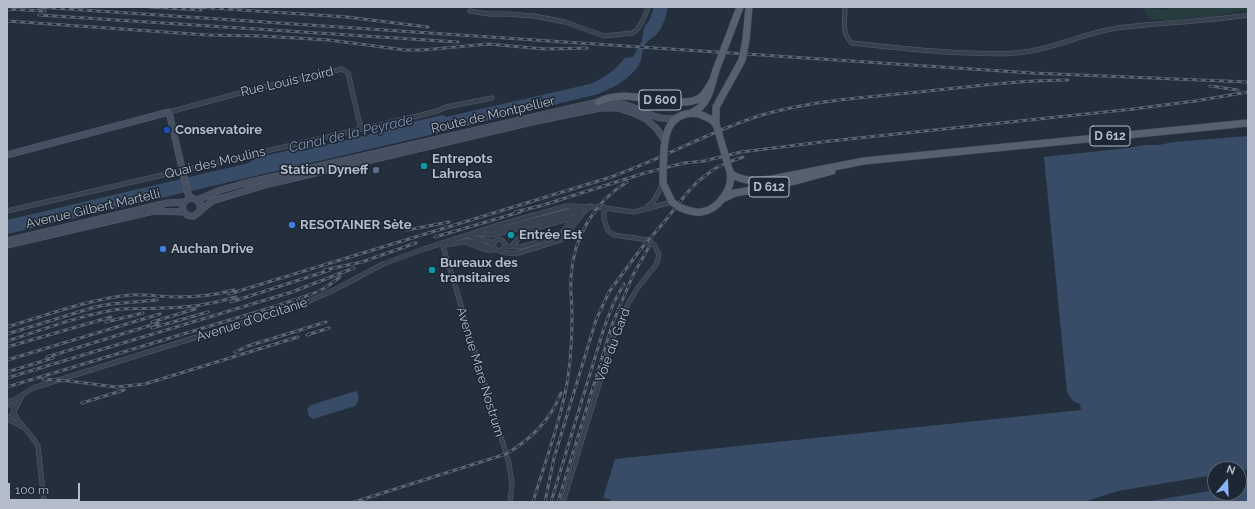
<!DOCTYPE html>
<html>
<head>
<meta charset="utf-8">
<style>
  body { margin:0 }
  #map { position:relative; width:1255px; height:509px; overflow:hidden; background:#242f3e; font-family:Raleway,sans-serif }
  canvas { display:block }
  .frame { position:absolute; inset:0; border:8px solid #b4bcc9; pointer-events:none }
  .north { position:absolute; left:1207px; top:461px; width:40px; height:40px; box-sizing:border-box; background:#1d2633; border:1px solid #59626f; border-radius:50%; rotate:19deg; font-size:11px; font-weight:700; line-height:16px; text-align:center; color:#b4bcc9 }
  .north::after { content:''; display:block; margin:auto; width:14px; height:18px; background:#8ab4f8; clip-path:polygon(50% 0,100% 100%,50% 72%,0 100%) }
  .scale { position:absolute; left:8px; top:483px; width:72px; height:18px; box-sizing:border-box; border:2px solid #b4bcc9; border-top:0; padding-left:5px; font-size:12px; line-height:14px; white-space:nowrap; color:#b4bcc9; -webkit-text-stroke:3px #1d2633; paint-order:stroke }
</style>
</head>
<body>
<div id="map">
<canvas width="1255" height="509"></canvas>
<div class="frame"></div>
<div class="north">N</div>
<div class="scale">100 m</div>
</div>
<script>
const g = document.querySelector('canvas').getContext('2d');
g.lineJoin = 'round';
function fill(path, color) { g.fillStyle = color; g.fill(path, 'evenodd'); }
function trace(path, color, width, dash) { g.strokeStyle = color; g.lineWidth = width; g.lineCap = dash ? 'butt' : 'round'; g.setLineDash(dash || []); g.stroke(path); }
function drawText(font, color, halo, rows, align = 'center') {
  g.font = font + ' Raleway,sans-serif'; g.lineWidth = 3; g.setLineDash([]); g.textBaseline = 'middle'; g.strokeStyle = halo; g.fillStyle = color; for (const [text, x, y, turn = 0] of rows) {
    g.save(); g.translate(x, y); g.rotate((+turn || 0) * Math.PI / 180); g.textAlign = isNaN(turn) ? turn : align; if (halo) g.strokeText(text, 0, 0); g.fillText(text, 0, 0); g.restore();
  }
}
fill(new Path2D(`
  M1142,7L1165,10C1169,7 1174,6 1178,9L1184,7H1248V10L1209,17L1152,20L1147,15Z`), '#263c3f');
fill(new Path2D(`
  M654,7H668C666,17 663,27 656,35C653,38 649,39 646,43C641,50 643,56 640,63C632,78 613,88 598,94L426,136L7,234V220L249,163L255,158L316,144L321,146L379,132L381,129L443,115L446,117L590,84C605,78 615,70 625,58L633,57L642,41L644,28L650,19Z
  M1248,136V470L1239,471V469H1215V475L1119,491L1084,502H609L610,499L603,498L615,459L1081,410L1080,404L1073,401L1067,392L1044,157L1128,148L1144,145H1159L1174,142Z
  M356,391C360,396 359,401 355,406L313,419L309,416L307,409L311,405Z
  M1248,485V502H1145L1215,490V493H1239V487Z`), '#394c67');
fill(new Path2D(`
  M1215,475V477L1119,493L1090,502H1084L1119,491Z`), '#242f3e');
const street = new Path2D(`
  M845,7C845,21 841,33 852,43C891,47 930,52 970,53C988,54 1006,55 1024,52C1057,48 1086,32 1118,28C1161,22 1205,22 1248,15
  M470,11L489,14H507L534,16L565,22L604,36L633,33C640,28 646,15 648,7
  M169,112L259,88L342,69L348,73L361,129
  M645,209L653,202L663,184
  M7,211L422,115L437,111L446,107L492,98
  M488,231L505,228L576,209
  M478,234L491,235L501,233L570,214L582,207
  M469,236L494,243
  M493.5 245a5.5 5.5 0 1 1 11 0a5.5 5.5 0 1 1-11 0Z
  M465,242L486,250H492
  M442,243L509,463L512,485L510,502
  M442,244C450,246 457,243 465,241C474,240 485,245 492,250
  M504,246L521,247L559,236L574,218
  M512,246L525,231L575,217L581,209
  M500,251L507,253H518L561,240L584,212L591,206
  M7,402L14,400L33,388L303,304L336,289L383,264L424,249L499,225L567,206L598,207L634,212L672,202
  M14,411L22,396
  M14,412L17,419L32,437L38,446L44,502
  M7,418L12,416L14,411L13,407L7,402
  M7,419L23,427
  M563,502L615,332L629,302L639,286L656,265L659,255L655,246L648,240L614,235L608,231L604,220V207`);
const secondary = new Path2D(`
  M7,155L169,112L188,194L191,198
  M197,200L221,190L242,184L598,102C609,103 619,102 629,106C650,112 653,121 677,118
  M200,210V203L193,198L188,199C178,205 183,217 194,216L212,201L269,184L532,122L600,108H618L636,114L646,119L657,129L665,141
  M7,241L167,203L184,202
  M7,245L154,211L184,212`);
const primary = new Path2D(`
  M729,36L740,7
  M746,40L749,7
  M598,102C625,88 656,104 683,102C688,102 694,101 698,99C705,96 709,86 713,80
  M693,112C709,105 711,86 716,70
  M716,124V107L736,71
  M664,148C665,140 666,131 671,124C679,113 694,110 706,117C711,119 715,122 717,127
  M663,173V183L672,202
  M731,174C744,182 757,181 772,179L864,161L1248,123
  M722,199L735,193L776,186L832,171
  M679,207C686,210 693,213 701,212C718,210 734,189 730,171`);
trace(street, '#565f6c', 5);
trace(secondary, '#565f6c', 7);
trace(primary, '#414a57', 8);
trace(street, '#38414e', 4);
trace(secondary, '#465061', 6);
trace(primary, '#56606e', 7);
const rail = new Path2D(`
  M38,7L1032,73L1248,82
  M150,7L201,10
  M197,7L347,17L428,27
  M7,9L45,11
  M39,15L458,42
  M7,21L208,35L262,36L329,40L405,50H423L488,44L545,49L587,48
  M1210,86L1238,90
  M515,212L540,206L645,173L684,163L704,161L741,152L830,141L1133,109L1195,101L1248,92
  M407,230L449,222
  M435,237L520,212
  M324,270L362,262L416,243
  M229,294L608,178C661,160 709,131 762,115C809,101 859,98 908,93C961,88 1015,80 1068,80
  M231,302L330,270
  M106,322L143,313
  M152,322L195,309
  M7,327C47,315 89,299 131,295C146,294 161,297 177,297C196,297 216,295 234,290
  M152,328L208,312
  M7,334L95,307L111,304L157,300
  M307,335L329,328
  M7,341C42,330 86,313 122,309C135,308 148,309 161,308C186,308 213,304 236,297
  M7,347L111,317
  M235,352L248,346L326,322
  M47,357L158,323
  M7,360L160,314
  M7,372L53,358
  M7,378L292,292L354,268
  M43,379L69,381L116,387L145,384L298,337
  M7,387L273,307L312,294L325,288L340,277
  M82,403L124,390
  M354,502L506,454C531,439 550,421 561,393
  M533,502C545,462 562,417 568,377C571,357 572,336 572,316C572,303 570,290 571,277C573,238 594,202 627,182
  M545,502L554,458L596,320L609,292L640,250L665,221L687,193L697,182L714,169L726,163L743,157
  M551,502L604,328L614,302L624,284
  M558,502L612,325L633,275L649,247`);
trace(rail, '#5a6575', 3);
trace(rail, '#1d2633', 1.5, [4.5]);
const primaryBridge = new Path2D(`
  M716,70L729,36
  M736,71L742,60L746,40
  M717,127L729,169
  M663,173L664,148
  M672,202L679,207`);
trace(primaryBridge, '#414a57', 8, []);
trace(primaryBridge, '#56606e', 7);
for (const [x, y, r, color] of [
  [167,130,4,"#1a4fb4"],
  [424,166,4,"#0f9aa8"],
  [376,170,4,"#5c6f8a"],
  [292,225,4,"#3f7fe0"],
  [511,235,4,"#0f9aa8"],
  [163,249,4,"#3f7fe0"],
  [432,270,4,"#0f9aa8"]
]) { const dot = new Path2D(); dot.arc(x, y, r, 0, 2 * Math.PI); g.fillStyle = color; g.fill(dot); trace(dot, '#1d2633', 1.5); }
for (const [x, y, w] of [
  [660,100,42],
  [1110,136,40],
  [769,187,40]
]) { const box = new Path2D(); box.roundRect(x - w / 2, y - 10, w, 20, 3); g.fillStyle = '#1d2633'; g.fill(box); trace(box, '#b4bcc9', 1); }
drawText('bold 12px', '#b4bcc9', null, [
  ["D 600",660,100],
  ["D 612",1110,136],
  ["D 612",769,187]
]);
drawText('13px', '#b4bcc9', '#1d2633', [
  ["Rue Louis Izoird",287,82,-13],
  ["Route de Montpellier",493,115,-13],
  ["Quai des Moulins",215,163,-13],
  ["Avenue Gilbert Martelli",93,209,-13],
  ["Avenue d'Occitanie",252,320,-18],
  ["Voie du Gard",613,345,-70],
  ["Avenue Mare Nostrum",480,372,73]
]);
drawText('bold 13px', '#b4bcc9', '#1d2633', [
  ["Conservatoire",175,130],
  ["Entrepots",432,159],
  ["Lahrosa",432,174],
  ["Station Dyneff",368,170,"right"],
  ["RESOTAINER Sète",300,225],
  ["Entrée Est",519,235],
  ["Auchan Drive",171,249],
  ["Bureaux des",440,263],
  ["transitaires",440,278]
], 'left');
drawText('italic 14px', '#7c92b1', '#1d2633', [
  ["Canal de la Peyrade",351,134,-13]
]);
</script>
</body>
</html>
